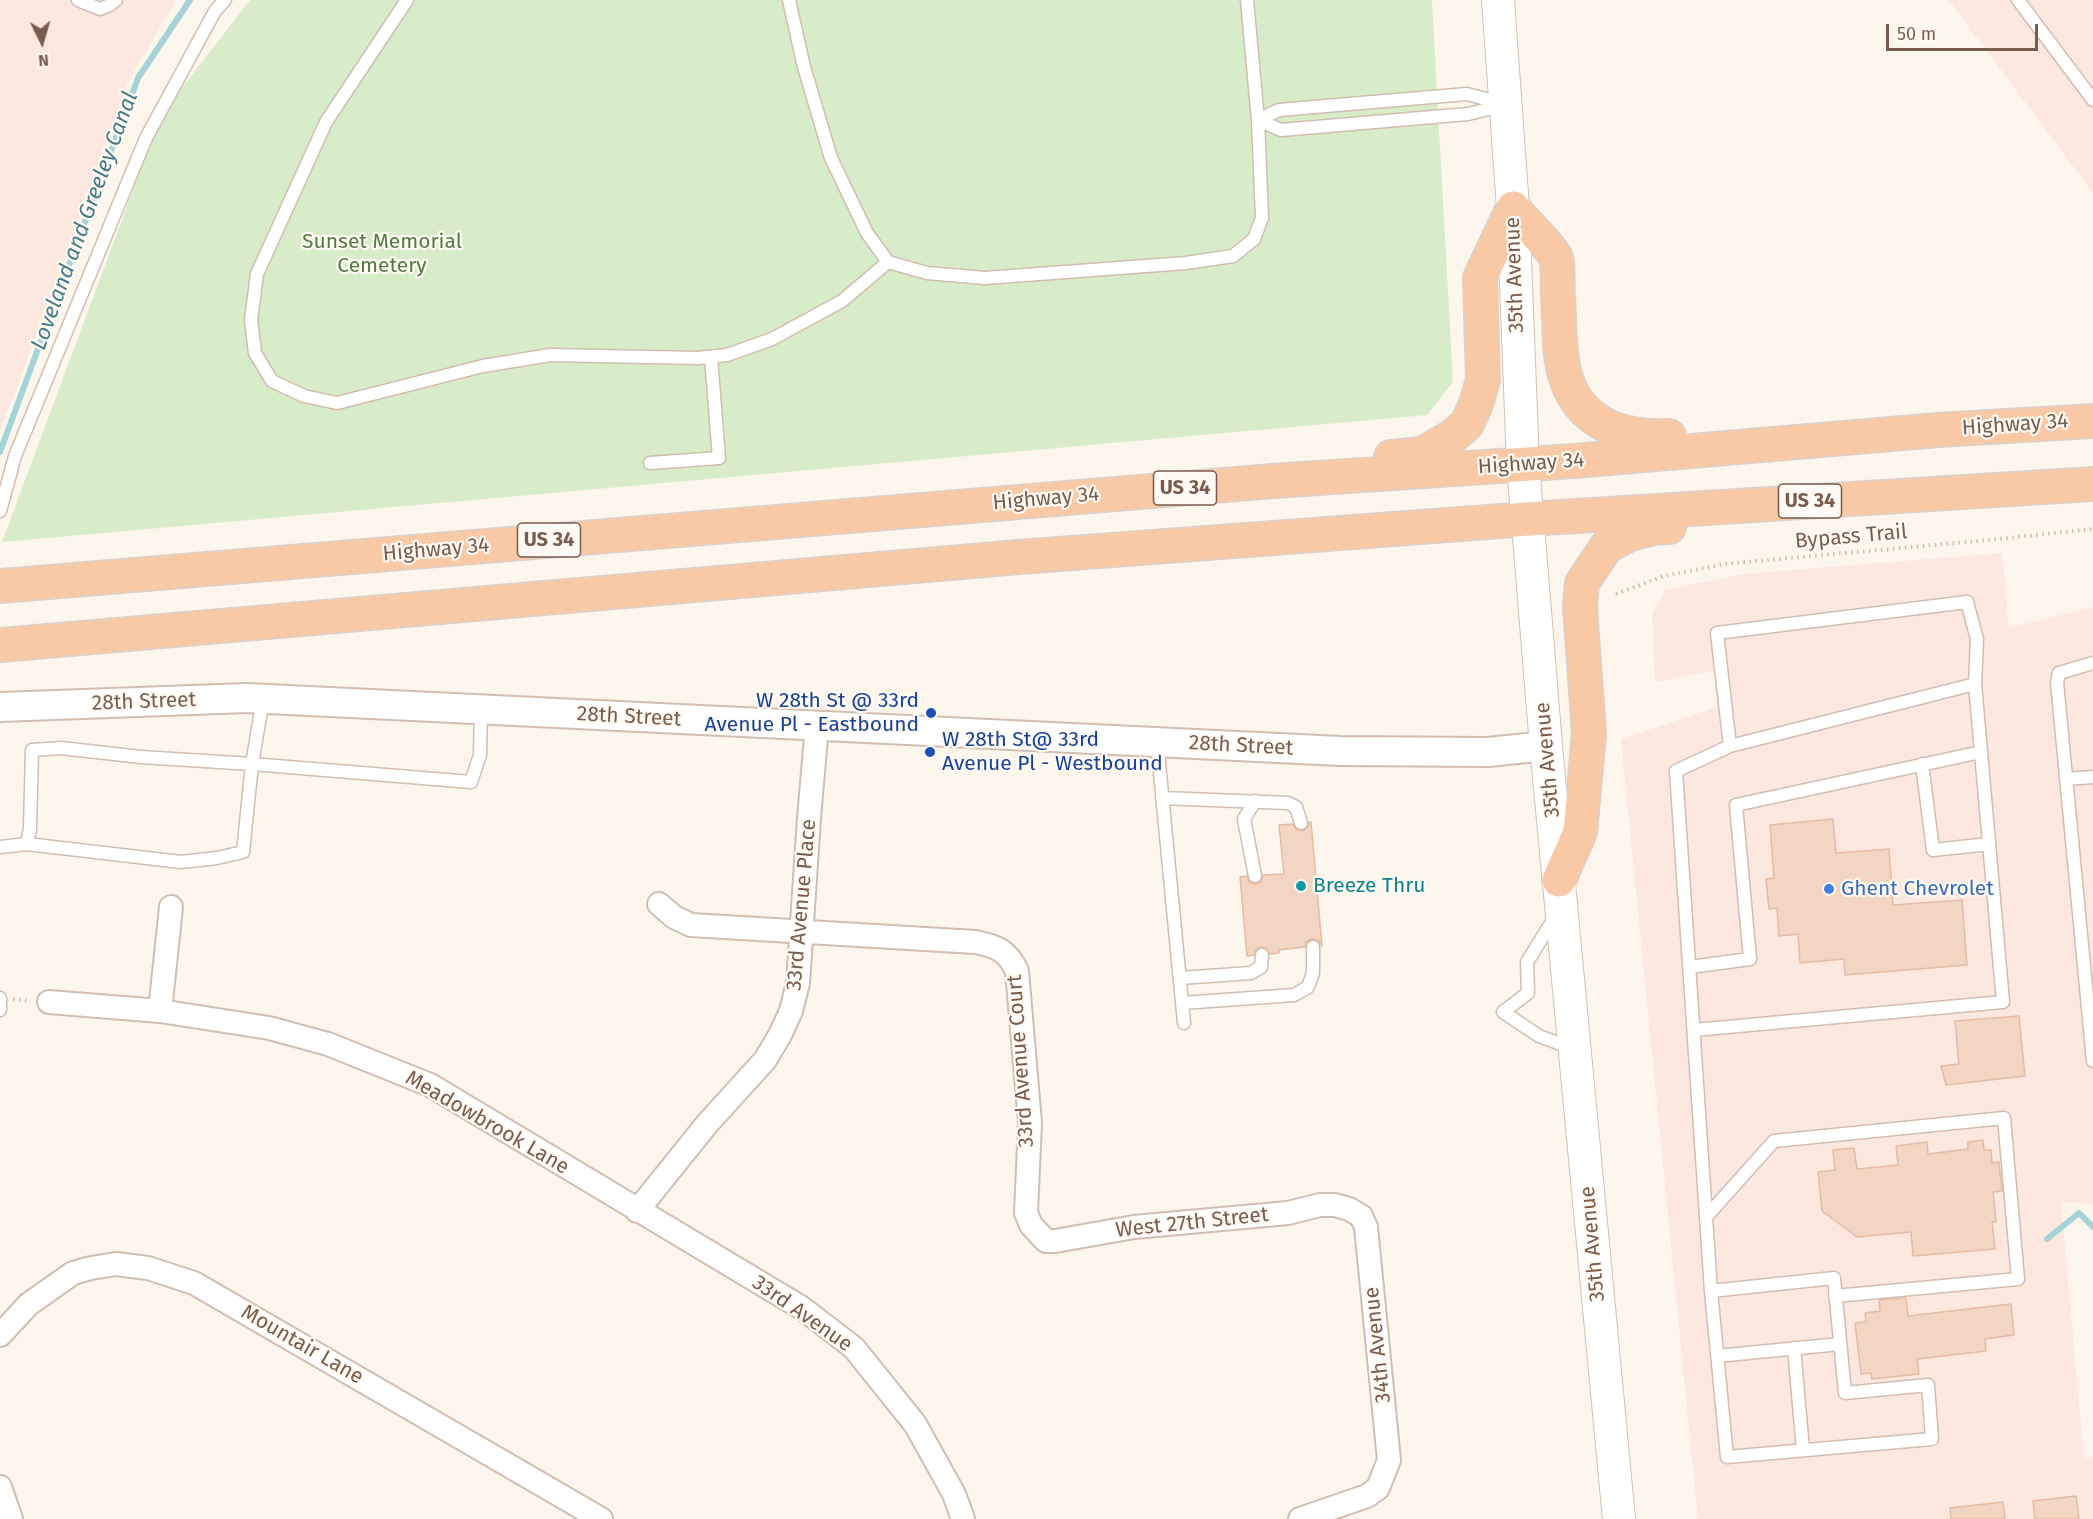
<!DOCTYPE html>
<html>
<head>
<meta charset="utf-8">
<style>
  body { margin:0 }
  #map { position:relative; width:2093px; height:1519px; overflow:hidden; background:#fdf6ec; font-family:"Fira Sans",sans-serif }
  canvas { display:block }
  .north { position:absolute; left:12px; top:12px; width:60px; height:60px; -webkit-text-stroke:4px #fffaf3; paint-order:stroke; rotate:175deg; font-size:16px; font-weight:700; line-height:24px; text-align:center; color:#7a5c4d }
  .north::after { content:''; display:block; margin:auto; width:21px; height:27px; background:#7a5c4d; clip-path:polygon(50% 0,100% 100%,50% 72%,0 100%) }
  .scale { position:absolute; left:1886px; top:24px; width:152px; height:27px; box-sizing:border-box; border:3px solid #7a5c4d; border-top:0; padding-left:8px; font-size:18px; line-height:21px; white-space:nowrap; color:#7a5c4d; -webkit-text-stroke:4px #fffaf3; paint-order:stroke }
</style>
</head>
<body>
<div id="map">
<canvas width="2093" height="1519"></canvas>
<div class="north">N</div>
<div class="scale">50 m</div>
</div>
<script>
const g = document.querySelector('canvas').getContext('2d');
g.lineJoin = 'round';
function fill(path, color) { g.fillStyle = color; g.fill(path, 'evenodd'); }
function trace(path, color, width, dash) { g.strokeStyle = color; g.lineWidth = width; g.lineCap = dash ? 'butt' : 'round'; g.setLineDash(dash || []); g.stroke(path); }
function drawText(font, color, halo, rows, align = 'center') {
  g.font = font + ' "Fira Sans",sans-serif'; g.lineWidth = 4.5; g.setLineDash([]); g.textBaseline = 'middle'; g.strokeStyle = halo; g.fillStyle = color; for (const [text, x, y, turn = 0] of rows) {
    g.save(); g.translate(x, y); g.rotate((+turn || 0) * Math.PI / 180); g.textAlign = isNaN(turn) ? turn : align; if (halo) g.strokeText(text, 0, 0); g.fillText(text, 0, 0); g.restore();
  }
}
fill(new Path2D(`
  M0,0H176L129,80L46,312L0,430Z
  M1949,0H2093V193Z
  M2002,553L2009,628L2093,607V1204L2061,1202L2084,1459L2093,1456V1519H1698L1621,739L1717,707L1715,671L1655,682L1652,615L1665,590L1742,574Z`), '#fde8e0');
fill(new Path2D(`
  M250,0H1432L1453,382L1427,415L2,542L161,115Z`), '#d8ecc9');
trace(new Path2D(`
  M0,452L138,78L190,0
  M2047,1239L2079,1213L2093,1227`), '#a5d3da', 6);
const building = new Path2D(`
  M1833,819L1836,853L1889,849L1893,905L1962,900L1967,965L1845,975L1844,959L1800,963L1798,934L1779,936L1777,908L1769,909L1766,879L1774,878L1770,825Z
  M1309,822H1311L1322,946L1318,940L1312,939L1306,942L1305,947L1279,950V953L1270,954L1267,949L1262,947L1256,950L1254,955L1247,956L1240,877L1247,876L1249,882L1256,884L1261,882L1263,875L1284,874L1279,825L1293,824L1296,829L1303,831L1307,828Z
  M2019,1016L2025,1076L1946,1085L1941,1066L1959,1064L1955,1021Z
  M1983,1140L1984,1150H1991L1992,1163L1999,1162L2002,1191L1993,1192L1996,1222H1992L1995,1249L1913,1256L1911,1232L1857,1237L1822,1211L1818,1172L1835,1170L1833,1150L1854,1148L1857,1169L1898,1165L1896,1146L1927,1142L1928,1154L1968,1149V1142Z
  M1906,1298L1908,1316L2011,1304L2014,1335L1985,1339L1986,1351L1917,1359L1919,1374L1872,1379L1871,1373L1861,1374L1855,1323L1866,1322L1865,1313L1880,1311L1879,1300Z
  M2076,1496L2079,1519H2035L2033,1501Z
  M2003,1502L2005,1519H1951L1950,1508Z`);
fill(building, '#f3d5c3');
trace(building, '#e6bba3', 1.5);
const service = new Path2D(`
  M78,0L100,9L110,5L116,0
  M407,0L326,122L257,274L251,320L255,353L272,381L304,396L337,403L483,366L550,355L698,358L727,355L772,339L842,301L888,262
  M789,0L804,67L831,158L867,233L888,262L927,273L985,278L1186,263L1233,256L1254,239L1262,218L1258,120L1247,0
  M2018,0L2093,100
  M1258,120L1281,130L1468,114L1505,105
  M1258,120L1279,110L1467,94L1505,104
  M650,463L719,458L711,357
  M0,511L15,456L146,138L215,11L225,0
  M2093,663L2059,673L2057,682L2093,1061
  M1157,742L1184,1023
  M1922,764L1933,850L1989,844
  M2066,779L2093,777
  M1162,798L1288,803L1296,807L1301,823
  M1255,801L1244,819L1255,876
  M27,844L181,862L217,858L243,852L252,764L471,782L480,755L481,710
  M0,847L27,844L30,829L32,750L61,748L141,757L252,764L263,699
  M1555,917L1527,962L1528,993L1503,1012L1539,1036L1574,1049
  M1690,967L1750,959L1736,805L1981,752
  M1180,978L1251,973L1261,967L1262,955
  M0,998V1010
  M1182,1003L1294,995L1308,987L1313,973V947
  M1694,1030L2003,1002L1975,684L1977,639L1967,602L1717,633L1730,746
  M1706,1217L1774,1141L2004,1118L2018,1279L1835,1296
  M1711,1291L1834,1278L1845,1393L1928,1385L1932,1439L1727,1457L1711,1291L1676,771L1730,746L1975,684
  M1794,1348L1803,1450
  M1717,1356L1840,1344`);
const minor = new Path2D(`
  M659,904L674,917L691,925L975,942C996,946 1007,950 1017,971L1030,1123L1026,1213L1031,1225L1046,1241H1055L1134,1227L1288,1213L1320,1205H1335L1349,1209L1361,1216L1366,1227L1389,1460L1378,1488L1367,1496L1300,1519
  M49,1002L160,1011L269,1028L328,1044L430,1085L802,1308L854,1348L915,1424L954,1494L963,1519
  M160,1011L171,907
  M637,1211L707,1124L765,1060L780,1035L791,1011L798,983L809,818L817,726
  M0,1335L29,1304L73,1273L91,1268L116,1264L148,1268L194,1283L601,1519
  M0,1487L11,1519`);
const tertiary = new Path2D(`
  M0,707L247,698L1340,751L1488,752L1546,746`);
const secondary = new Path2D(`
  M1498,0L1513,208L1523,464L1546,746L1619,1519`);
const trunk = new Path2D(`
  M1391,457L1422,454L1453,436L1467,424L1476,404L1483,380L1480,278L1513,208C1523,221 1548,244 1555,256C1559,264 1557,288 1558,297C1560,322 1558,350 1565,375C1579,424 1623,438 1669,436
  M0,586L1273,481L1574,461L1938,430L2093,421
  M0,645L1019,557L1528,519L2093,484
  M1559,880L1580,832L1589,734L1580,607L1582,583L1607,546L1630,534L1653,528L1669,527`);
trace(service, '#d1beb0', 15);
trace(minor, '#d1beb0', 26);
trace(tertiary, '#d1beb0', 32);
trace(secondary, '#d6c0b0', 34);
trace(trunk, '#dad1cd', 36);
trace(new Path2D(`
  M1616,594L1664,576L1724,564L1989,540L2093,529
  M13,999L30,1001`), '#d9b8a5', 4, [1.5, 4.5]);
trace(service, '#fff', 12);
trace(minor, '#fff', 22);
trace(tertiary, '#fff', 28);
trace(secondary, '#fff', 32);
trace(trunk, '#f9c8a4', 33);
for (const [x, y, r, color] of [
  [931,713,6,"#1a4fb4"],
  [930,752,6,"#1a4fb4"],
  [1301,886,6,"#0f9aa8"],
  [1829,889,6,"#3f7fe0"]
]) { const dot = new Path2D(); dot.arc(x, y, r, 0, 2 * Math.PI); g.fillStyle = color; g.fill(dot); trace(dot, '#fffaf3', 2); }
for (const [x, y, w] of [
  [1185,488,63],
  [1810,501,63],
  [549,540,63]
]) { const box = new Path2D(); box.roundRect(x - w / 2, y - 17, w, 34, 4.5); g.fillStyle = '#fffaf3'; g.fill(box); trace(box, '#7a5c4d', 1.5); }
drawText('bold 20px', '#7a5c4d', null, [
  ["US 34",1185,488],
  ["US 34",1810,501],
  ["US 34",549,540]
]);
drawText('21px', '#537a41', '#fffaf3', [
  ["Sunset Memorial",382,242],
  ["Cemetery",382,266]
]);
drawText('21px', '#7a5c4d', '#fffaf3', [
  ["35th Avenue",1515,275,-92],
  ["Highway 34",2015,425,-4],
  ["Highway 34",1531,464,-4],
  ["Highway 34",1046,499,-5],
  ["Bypass Trail",1851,537,-5],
  ["Highway 34",436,550,-5],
  ["28th Street",144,702,-2],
  ["28th Street",629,717,3],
  ["28th Street",1241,746,3],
  ["35th Avenue",1548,760,-95],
  ["33rd Avenue Place",802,905,-85],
  ["33rd Avenue Court",1021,1061,-94],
  ["Meadowbrook Lane",487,1123,30],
  ["West 27th Street",1192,1223,-6],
  ["35th Avenue",1593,1244,-95],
  ["33rd Avenue",802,1314,35],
  ["Mountair Lane",302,1345,30],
  ["34th Avenue",1378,1345,-96]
]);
drawText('21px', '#164399', '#fffaf3', [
  ["W 28th St @ 33rd",919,701],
  ["Avenue Pl - Eastbound",919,725],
  ["W 28th St@ 33rd",942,740,"left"],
  ["Avenue Pl - Westbound",942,764,"left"]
], 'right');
drawText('21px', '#0d838f', '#fffaf3', [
  ["Breeze Thru",1313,886]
], 'left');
drawText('21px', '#366cbe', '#fffaf3', [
  ["Ghent Chevrolet",1841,889]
], 'left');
drawText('italic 22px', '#437c86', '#fffaf3', [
  ["Loveland and Greeley Canal",85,221,-70]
]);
</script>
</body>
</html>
